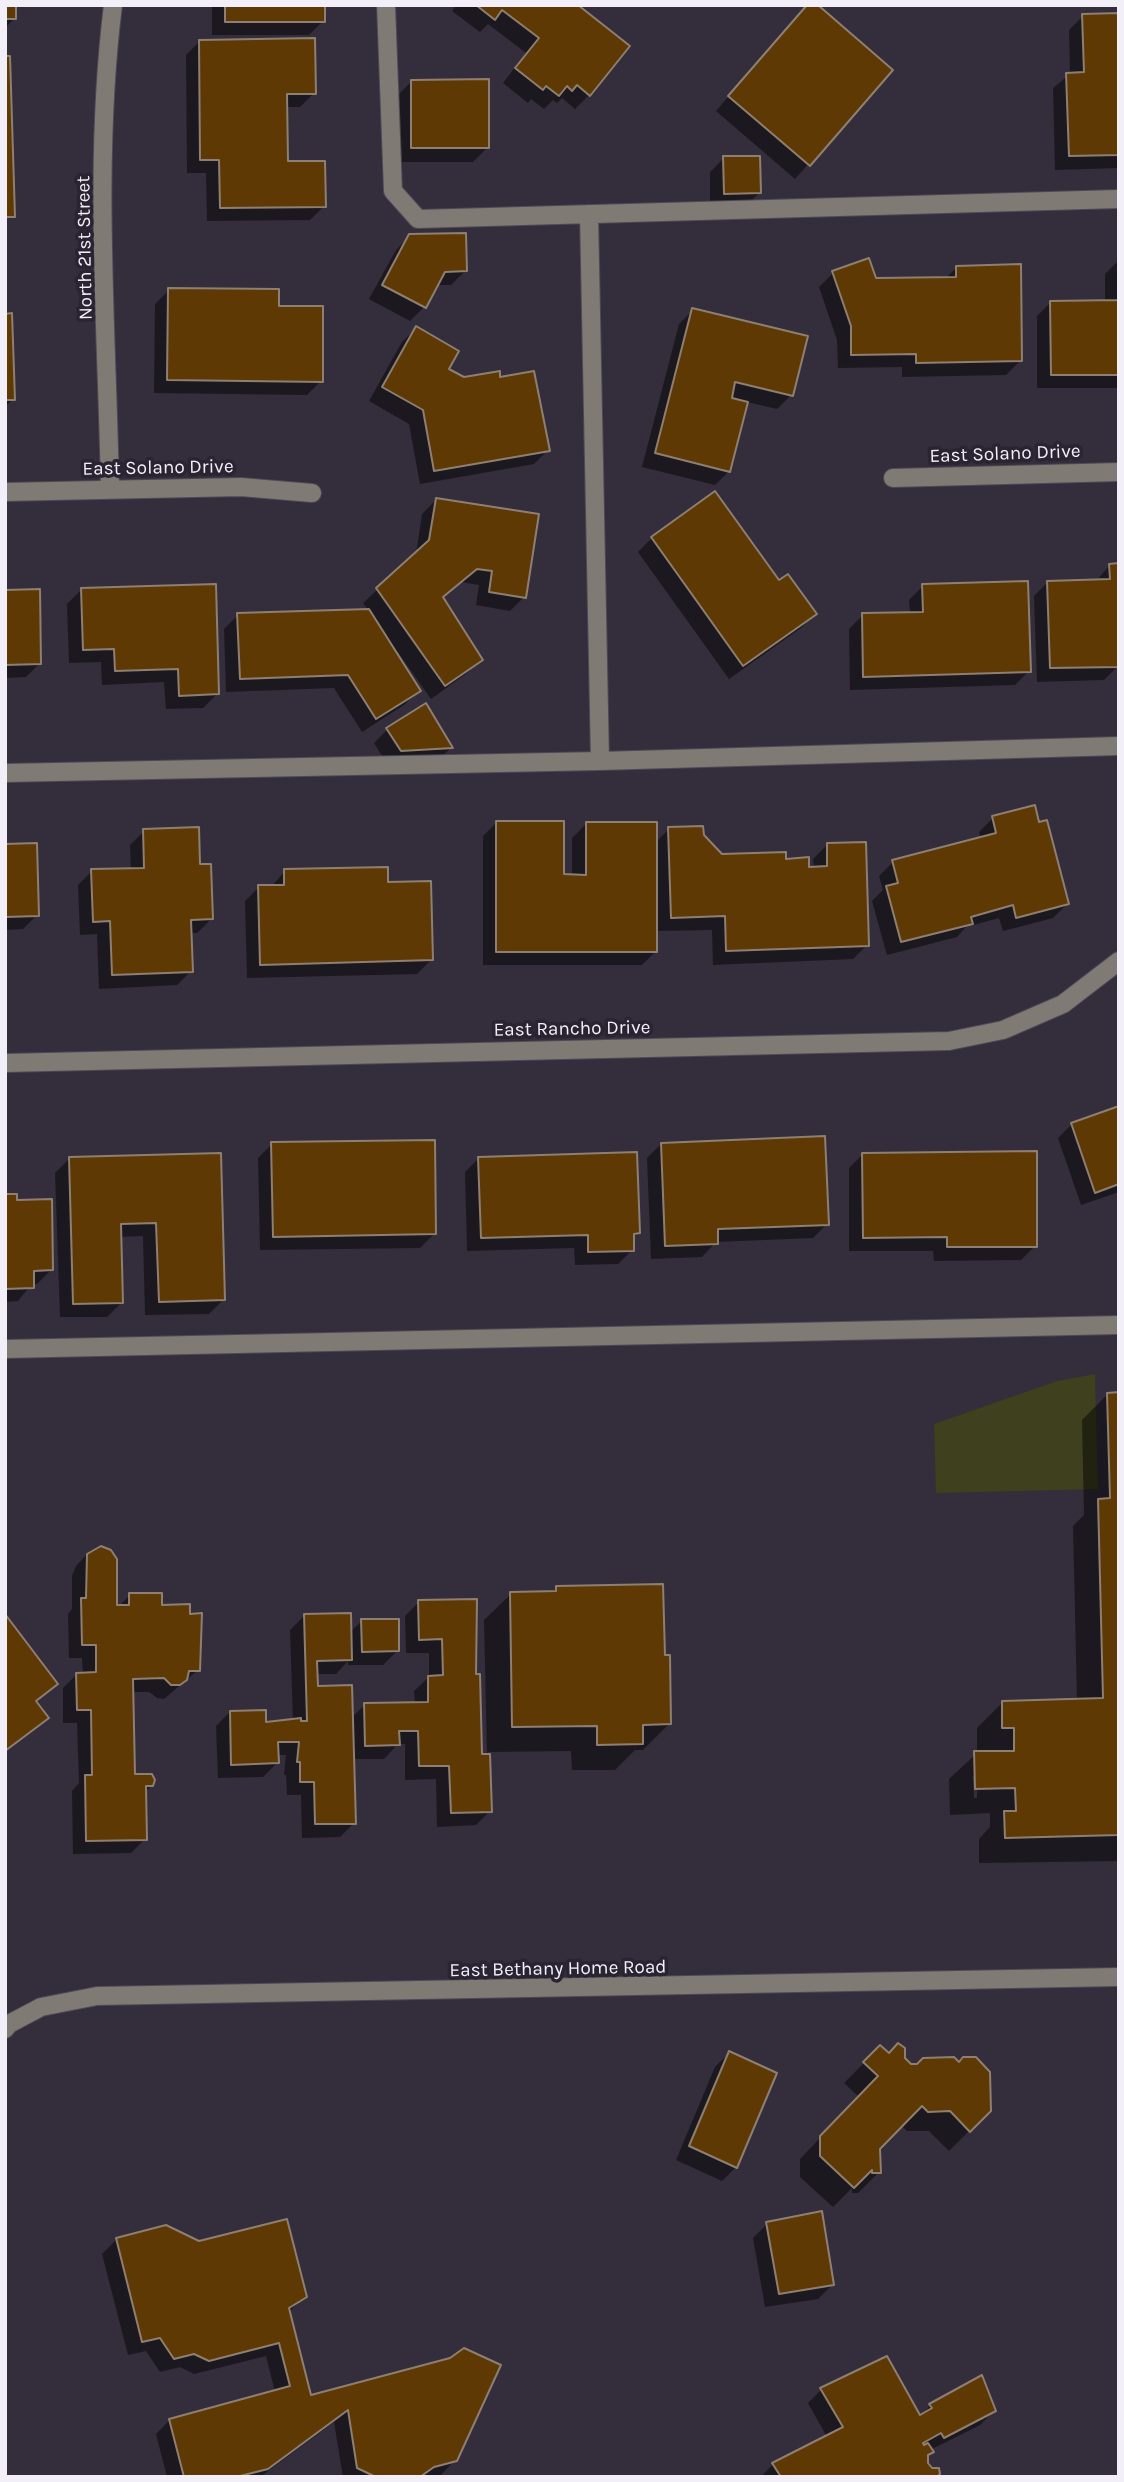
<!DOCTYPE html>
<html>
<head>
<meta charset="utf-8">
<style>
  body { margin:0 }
  #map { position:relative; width:1124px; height:2482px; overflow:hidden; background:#342d3b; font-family:Karla,sans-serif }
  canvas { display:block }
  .frame { position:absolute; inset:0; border:7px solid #f3eff8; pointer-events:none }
</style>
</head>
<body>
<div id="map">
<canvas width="1124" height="2482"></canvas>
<div class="frame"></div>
</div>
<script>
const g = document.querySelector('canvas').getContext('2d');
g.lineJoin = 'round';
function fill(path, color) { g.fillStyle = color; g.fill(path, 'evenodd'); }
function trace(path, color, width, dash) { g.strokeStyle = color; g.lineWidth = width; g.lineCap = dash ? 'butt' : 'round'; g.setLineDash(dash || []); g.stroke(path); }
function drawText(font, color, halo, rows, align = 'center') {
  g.font = font + ' Karla,sans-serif'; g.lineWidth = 7; g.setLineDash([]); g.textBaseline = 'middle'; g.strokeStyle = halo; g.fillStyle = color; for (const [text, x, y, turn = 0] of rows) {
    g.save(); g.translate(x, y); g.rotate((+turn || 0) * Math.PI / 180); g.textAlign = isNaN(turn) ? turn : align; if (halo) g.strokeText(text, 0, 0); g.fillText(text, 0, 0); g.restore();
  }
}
fill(new Path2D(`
  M1095,1374L1098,1489L936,1493L934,1424L1057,1381Z`), '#3e401e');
fill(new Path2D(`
  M5,5L14,19L5,28Z
  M212,5H323V21L309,35H212Z
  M456,5H575L589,95L575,109L562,98L557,103L553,100L544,109L531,99L528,103L503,83L526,53L488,24L480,32L452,11Z
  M1119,15V168L1055,170L1053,88L1070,74L1069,30L1083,16Z
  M798,16L891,71L795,179L716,111Z
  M200,41L314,93L300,107H286V162L324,206L310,220L207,221L206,173H187L186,55Z
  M412,81L487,148L473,162H398V95Z
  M724,158L759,193L745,207H710V172Z
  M410,236L465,271L451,285H436L424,307L410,321L369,299L396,250Z
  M1119,260V388H1037V316L1051,302H1105V274Z
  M957,267L1020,361L1006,375L902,377V367L838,368L837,340L819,287L833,273L874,279H945Z
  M169,290L278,308L321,381L307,395L154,393L155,304Z
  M693,310L791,395L777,409L747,402L729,471L715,485L642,467L679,324Z
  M5,315L13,399L5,407Z
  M416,328L446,370L464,379H499L548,450L534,464L420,484L409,424L369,401L402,342Z
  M436,500L524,597L510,611L476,605L479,585L461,582L442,598L481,659L467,673L431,699L397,651L394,653L418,691L404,705L362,732L334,688L226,692L224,629L238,615L368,610L363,603L416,554L422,514Z
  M652,538L779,582L815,614L801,628L729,679L638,552Z
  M1110,565L1118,666L1104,680L1037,682L1034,596L1048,582L1096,581Z
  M923,586L1029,671L1015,685L850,690L849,629L863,615L910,614L909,600Z
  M81,590L217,694L203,708L166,709L164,682L102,685L101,662L69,663L67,604Z
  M5,591L40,663L26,677L5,678Z
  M388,729L451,748L437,761L387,764L374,743Z
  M993,818L1067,904L1053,918L1003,931L999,918L966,927L957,937L887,955L872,901L883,890L879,876L893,862L981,839L979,832Z
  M497,822L562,876H572V838L586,824L656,842L669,829L702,836L721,856L784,860L807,869L814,868L813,859L827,845L867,945L853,959L713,965L712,930L656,931V951L642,965H483V836Z
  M144,831L198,866L211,919L197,933H190L191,971L177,985L99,989L97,934L80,935L78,885L92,871L131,870L130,845Z
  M5,846L37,915L23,929L5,930Z
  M285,871L386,883L431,960L417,974L247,978L245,901L259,887H271Z
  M1119,1108V1192L1081,1205L1058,1138L1072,1124Z
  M272,1144L434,1234L420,1248L260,1250L258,1158Z
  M661,1144L827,1224L813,1238L716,1242L702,1257L651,1259L647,1158Z
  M863,1154L1035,1246L1021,1260L934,1261L933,1251H849V1168Z
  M219,1155L223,1300L209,1314L145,1315L143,1236L119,1237L121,1303L107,1317H60L55,1173L69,1159Z
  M479,1158L638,1233L632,1239V1250L618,1264L575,1265L574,1248L467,1251L465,1172Z
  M5,1196L15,1202L51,1270L37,1284H32L18,1301L5,1302Z
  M1108,1394H1119V1861L979,1863V1839L990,1827V1813L950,1815L949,1779L977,1753V1728L1003,1702L1077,1700L1073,1526L1084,1515L1082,1420ZM973,1776H977V1798H974Z
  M100,1548L116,1609L130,1595L189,1615H200L201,1658L197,1661L198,1670L164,1699L157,1698L149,1692H132L133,1776L152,1785L145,1792V1839L131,1853L73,1854L72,1791L79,1783L77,1723H63V1688L77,1674H83L82,1658H69L68,1614L72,1609V1576L76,1566L90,1551Z
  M556,1588L663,1657L669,1724L643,1750H635L615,1770H572L571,1751L488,1752L490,1811L476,1825L437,1827L436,1779L405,1780V1744H398L384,1759H352L354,1823L340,1837L302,1838L301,1795H287L286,1775H284L286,1755H277V1763L263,1777L218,1778L216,1726L230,1712L265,1724L293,1721L290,1630L304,1616L349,1633L362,1621L397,1651L383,1665H348V1661L336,1674H316V1688L351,1718L365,1705L415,1704L414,1691L429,1677V1653H406L405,1616L419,1602L474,1676L480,1756L487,1755L484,1620L511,1594L551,1593Z
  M5,1617L56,1684L35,1703L46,1718L5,1752Z
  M880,2047L888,2055L904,2059L910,2066L989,2111L949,2151L929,2131H907L901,2125L878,2149L879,2172L858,2193H852V2188L833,2207L800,2177V2159L859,2097L844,2083Z
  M729,2053L736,2167L722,2181L676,2160L715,2067Z
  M767,2224L832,2285L818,2299L765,2307L753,2238Z
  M166,2227L305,2296L289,2312L310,2397L450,2359L455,2460L441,2475L433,2477H343L334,2422L260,2477H167L156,2434L170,2420L275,2392L266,2356L194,2374L180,2367L160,2372L146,2351L128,2355L102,2254L116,2240Z
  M821,2390L919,2417L931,2405L994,2411L980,2425L930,2450L926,2464L935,2477H761L773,2464L827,2437L808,2403Z`), '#0007');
const building = new Path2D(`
  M5,5H16V19H5Z
  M225,5H325V22H225Z
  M476,5H578L630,46L590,96L577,85L572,91L567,86L559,96L546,86L543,90L515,68L539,38L502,10L495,20Z
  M807,5H818L893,70L810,166L728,96Z
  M1119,13V155L1069,156L1066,73L1084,72L1082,14Z
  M315,38L316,94H287L288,161H325L326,207L220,208L219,160H200L199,40Z
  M5,56H10L15,217H5Z
  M489,79V148H411V80Z
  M723,156H760L761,193L724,194Z
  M466,233L467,271L445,272L426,308L382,285L409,234Z
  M869,258L876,278L956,277V266L1021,264L1022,361L916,363V354L851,355V326L832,271Z
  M1118,258L1119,375H1051L1050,301L1118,300Z
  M168,288L279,289V306H323V382L167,380Z
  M692,308L808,336L793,396L735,382L732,398L748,402L730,472L655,453Z
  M12,313L15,400H5V314Z
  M416,326L459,351L449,369L464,377L500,371V377L534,371L550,451L434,471L423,410L382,387Z
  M715,491L779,580L788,574L817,614L743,666L651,537Z
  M436,498L539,514L526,598L489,592L492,571L477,569L443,597L483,660L445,686L376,588L429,540Z
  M1119,563V667L1050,668L1047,581L1110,579L1109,564Z
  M1028,581L1031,672L863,677L862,613L923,612L922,584Z
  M216,584L219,694L179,696L178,669L115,671L114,649L83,650L81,588Z
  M40,589L41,664L5,665V590Z
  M369,609L421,691L376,719L348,675L240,679L237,613Z
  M426,703L453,748L401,751L386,728Z
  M1035,805L1039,822L1047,820L1069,904L1016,918L1013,905L971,917L973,924L901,942L886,886L898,883L892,860L996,833L992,816Z
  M496,821H564V874L586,875V822H657V952H496Z
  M703,826L704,835L722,854L786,852V859L809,857V867L827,866V843L866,842L869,946L726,951L725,916L671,918L668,827Z
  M199,827L200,864H211L213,919L191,920L193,972L112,975L110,921L93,922L91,869L144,868L143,829Z
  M37,843L39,916L5,917V844Z
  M388,867V882L431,881L433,960L260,965L258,885H284V869Z
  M1119,1106V1184L1095,1193L1071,1123Z
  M825,1136L829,1225L718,1229V1244L665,1246L661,1143Z
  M435,1140L436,1234L273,1237L271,1142Z
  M1037,1151V1247H947V1237L863,1238L862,1153Z
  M637,1152L640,1233L634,1234V1251L588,1252V1235L481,1238L478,1157Z
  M221,1153L225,1300L159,1302L156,1223L121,1224L123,1303L73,1304L69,1157Z
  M5,1194H17V1200L52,1199L53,1270L34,1271V1288L5,1289Z
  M1119,1392V1835L1005,1838L1004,1811H1016L1015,1788L975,1789L974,1751H1014V1728H1002V1701L1103,1698L1098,1499L1110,1498L1107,1393Z
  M101,1546L111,1550L117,1559V1605H129V1593H162V1605L190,1604V1614L202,1613L200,1671H189L187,1680L180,1685H171L164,1678L133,1679L135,1774H152L155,1780L153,1786H146L147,1840L86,1841L85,1775H92L91,1710H77L76,1673L96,1672V1645H82L81,1598H86L87,1554Z
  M663,1584L665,1655H670L671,1724L643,1725V1744L597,1745V1726L512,1727L510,1592L556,1591V1586Z
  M477,1599L476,1674H480L482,1754H490L492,1812L451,1813L449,1766H419L418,1731H399L400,1745L365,1746L364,1703L428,1702V1676L443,1675L442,1639L419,1640L418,1600Z
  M351,1613L352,1660L317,1661L318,1686L352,1685L356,1824H315L314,1782H300V1762H297L299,1742H278L279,1763L231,1765L230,1711L266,1710V1722L301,1718V1721H307L304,1614Z
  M5,1614L58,1684L36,1701L49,1718L5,1751Z
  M361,1619H399V1651L362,1652Z
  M898,2043L905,2048V2058L911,2064H917L923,2058L954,2057L959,2062L963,2057H976L990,2072L991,2111L970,2132L950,2111L928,2112L922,2106L880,2149L881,2173H872V2170L854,2188L820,2156V2136L878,2076L863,2062L880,2045L889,2053Z
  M729,2051L777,2073L737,2168L689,2146Z
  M822,2211L834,2285L779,2294L766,2222Z
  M287,2219L307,2297L289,2308L311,2395L450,2358L464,2348L501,2365L457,2461L434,2467L420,2477H376L357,2468L348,2410L268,2469L236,2477H184L169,2419L290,2386L279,2343L209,2361L194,2354L174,2359L160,2338L142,2342L116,2238L166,2225L199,2241Z
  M887,2356L920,2415L932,2408L929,2404L982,2375L996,2411L944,2438L941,2433L923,2443L924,2445L928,2443L934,2452L928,2455V2463L932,2468H939L940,2474L937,2477H781L772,2463L843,2427L820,2388Z`);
fill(building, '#5f3904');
trace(building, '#8d7f71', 2);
const minor = new Path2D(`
  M386,5L393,191L418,219L1119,199
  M589,214L600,761
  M893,478L1119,472
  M110,490C107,329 93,165 113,5
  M5,492L241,487L312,493
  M5,773L600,761L1119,746
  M5,1063L949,1041L1003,1030L1063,1004L1119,961
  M5,1349L1119,1325
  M5,2029L9,2024L41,2007L97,1996L1119,1977`);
trace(minor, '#4f4855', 20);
trace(minor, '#807a74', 18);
drawText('19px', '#f3eff8', '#2a2331', [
  ["North 21st Street",85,248,-91],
  ["East Solano Drive",1005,454,-2],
  ["East Solano Drive",158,468,-1],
  ["East Rancho Drive",572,1029,-1],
  ["East Bethany Home Road",558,1969,-1]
]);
</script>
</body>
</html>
